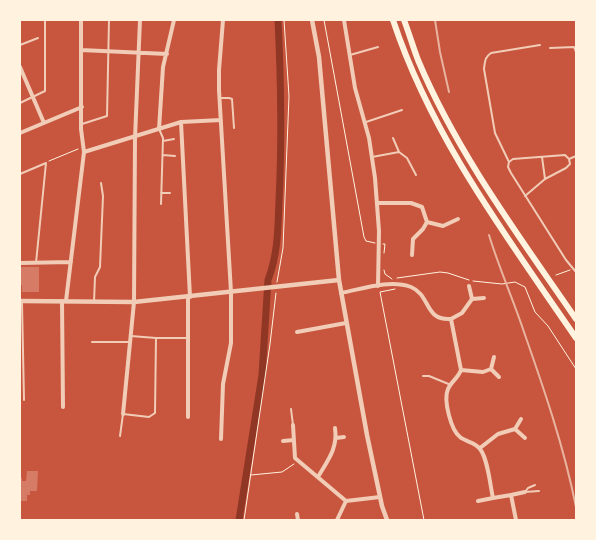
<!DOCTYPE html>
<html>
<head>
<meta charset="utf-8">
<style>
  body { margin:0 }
  #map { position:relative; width:596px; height:540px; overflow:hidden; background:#c8553d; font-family:Overpass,sans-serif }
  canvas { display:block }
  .frame { position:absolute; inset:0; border:21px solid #fff3e0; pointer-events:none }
</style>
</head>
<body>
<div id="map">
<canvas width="596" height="540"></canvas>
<div class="frame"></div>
</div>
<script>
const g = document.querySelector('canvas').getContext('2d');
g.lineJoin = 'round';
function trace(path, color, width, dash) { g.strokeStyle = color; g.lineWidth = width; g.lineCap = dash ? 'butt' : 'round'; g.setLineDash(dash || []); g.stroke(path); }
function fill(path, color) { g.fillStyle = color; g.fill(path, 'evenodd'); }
trace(new Path2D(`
  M239,520L262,375L268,280C278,254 278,228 279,201C282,141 281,80 278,20`), '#8f3625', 7);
fill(new Path2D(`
  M20,267H39V292H22V285H20Z
  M27,471H38L37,491H30V495H27V501H20V478H22V481H26Z`), '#d67c66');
trace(new Path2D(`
  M324,20L364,237L366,241L375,243
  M49,161L78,149
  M383,244H385L384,253
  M384,270L385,274L392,279
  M556,275L570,270
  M397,278L440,272L448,273L469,280
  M473,281L502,284L515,282L525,287L535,312L548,326L576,369
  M277,282L283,248L289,96L284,20
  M395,289L380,292L424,520
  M251,475L282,472L294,464
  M244,520L270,344L276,293`), '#fff3e0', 1);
trace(new Path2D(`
  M20,45L38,38
  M550,48L574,47L576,52
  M350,55L378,47
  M220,98H229L232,99L234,128
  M20,103L45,91V20
  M366,122L402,110
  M82,124L107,116L109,20
  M159,129L163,138L161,204
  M393,138L399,152
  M163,141L174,139
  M163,155L175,156
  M372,157L399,152L407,158L416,175
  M542,157L545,179
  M569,159L576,156
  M509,162L495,133L484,69C485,61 485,57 491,53L540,45
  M20,174L46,163L36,263
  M161,193H170
  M525,196L545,179L566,168L570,164L569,159L565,155L513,159L509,162L508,167L511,173L566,260L576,272
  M94,302L95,277L100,267L103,196L101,183
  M22,303L24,400
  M156,338H186
  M92,342H130
  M423,376H429L451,385
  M291,409L293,425
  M120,436L123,414L149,417L155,413L156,338L131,336
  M525,492L539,491
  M525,492L528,488L535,485`), '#f1ccb7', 2);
trace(new Path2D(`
  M344,20L355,88L369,138L375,178L379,231L378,286
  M81,50L167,54
  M20,67L44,123
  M181,122L190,297
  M159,129L163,67L174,20
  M20,133L82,107
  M84,152L181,122L221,120
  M378,203H411L422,207L427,222L423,229L413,239L412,255
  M427,222L443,226L458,219
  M20,263L71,262
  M341,293C362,289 390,279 411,287C431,295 424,321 451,319L461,370C458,378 451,382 448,389C443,400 451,430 460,437C466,442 475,442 480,449C488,459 490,485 493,498L511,495L516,520
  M188,297V417
  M472,299L484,298
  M62,301L63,407
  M66,301L84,152L81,129V20
  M451,319L462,313L472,299L469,286
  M297,332L346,323
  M491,369L499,377
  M461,370L483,372L491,369L494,357
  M123,414L134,302L135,138L140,20
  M521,419L515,429L525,438
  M293,425L295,458L346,501
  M336,438L344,437
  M221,439L223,384L231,343V292L219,90V70L223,20
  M283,441L294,440
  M480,448L498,434L515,429
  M318,477C328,460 338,448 335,428
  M511,495L525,492
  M478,501L493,498
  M297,514L298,520
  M337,520L346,501L380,497`), '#f1ccb7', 4);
trace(new Path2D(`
  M312,20L319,57L339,280L367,435L382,506L387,520
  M20,301L134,302L339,280`), '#f1ccb7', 4.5);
trace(new Path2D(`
  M393,20C432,138 507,237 576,338
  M404,20C409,33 413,47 418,60C457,153 519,236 576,319`), '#fff3e0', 6);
trace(new Path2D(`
  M435,20L440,52L449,92
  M489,235C499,268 513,299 524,332C544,389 564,447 576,507`), '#e9b49f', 2);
</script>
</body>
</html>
